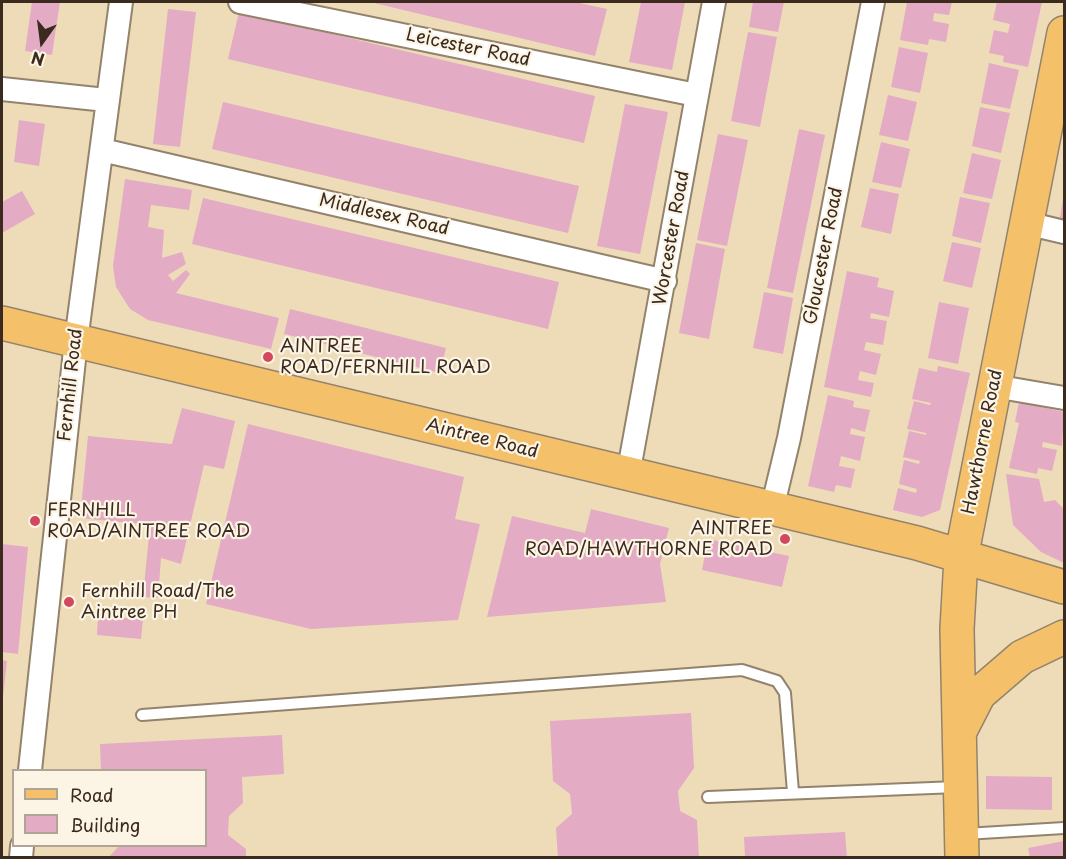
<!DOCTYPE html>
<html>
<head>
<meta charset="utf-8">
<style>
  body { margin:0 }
  #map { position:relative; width:1066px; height:859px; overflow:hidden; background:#eedcb9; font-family:"Playpen Sans",sans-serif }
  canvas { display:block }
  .frame { position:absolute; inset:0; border:3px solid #3b2a1e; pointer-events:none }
  .legend { position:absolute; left:12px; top:769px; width:195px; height:78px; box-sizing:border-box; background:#fcf5e5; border:2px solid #afa495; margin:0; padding:8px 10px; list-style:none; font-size:18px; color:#3b2a1e }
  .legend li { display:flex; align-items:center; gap:12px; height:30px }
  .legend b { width:30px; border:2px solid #afa495 }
  .north { position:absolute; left:12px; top:12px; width:60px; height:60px; -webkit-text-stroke:4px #fcf5e5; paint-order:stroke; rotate:194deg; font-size:16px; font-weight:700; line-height:24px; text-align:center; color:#3b2a1e }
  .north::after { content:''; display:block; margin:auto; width:21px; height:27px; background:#3b2a1e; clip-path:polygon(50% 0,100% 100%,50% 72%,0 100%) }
</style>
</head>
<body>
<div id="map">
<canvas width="1066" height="859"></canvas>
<div class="frame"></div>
<ul class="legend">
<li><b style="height:8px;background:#f4c16a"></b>Road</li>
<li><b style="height:16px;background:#e3abc4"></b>Building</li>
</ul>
<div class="north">N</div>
</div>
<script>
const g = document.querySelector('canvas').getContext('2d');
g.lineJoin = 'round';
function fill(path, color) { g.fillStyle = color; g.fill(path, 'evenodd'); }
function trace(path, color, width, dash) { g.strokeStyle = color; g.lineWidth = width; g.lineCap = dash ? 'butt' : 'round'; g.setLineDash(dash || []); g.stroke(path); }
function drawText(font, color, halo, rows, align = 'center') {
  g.font = font + ' "Playpen Sans",sans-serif'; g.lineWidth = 4.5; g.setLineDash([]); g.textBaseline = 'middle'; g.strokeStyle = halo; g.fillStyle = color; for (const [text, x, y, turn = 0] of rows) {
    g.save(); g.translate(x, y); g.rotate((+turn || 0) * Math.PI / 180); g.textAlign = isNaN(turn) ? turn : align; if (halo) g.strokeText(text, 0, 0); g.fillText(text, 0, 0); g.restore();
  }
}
fill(new Path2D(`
  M32,2H60L52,55L25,51Z
  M370,2H575L607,9L595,56Z
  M641,2H685L672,70L629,62Z
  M753,2H784L778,32L749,27Z
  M907,2H952L949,15L934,13L933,21L949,24L946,42L929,39L928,45L900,40Z
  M997,2H1042L1028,67L1003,62L1004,56L989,53L994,30L1008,33L1010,24L993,20Z
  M168,9L196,12L180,147L153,144Z
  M239,12L595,96L584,143L228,59Z
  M748,32L777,37L760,127L731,121Z
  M899,47L928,53L920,93L891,87Z
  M989,63L1019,70L1010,109L981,103Z
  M888,95L917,102L908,141L879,135Z
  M223,102L579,186L568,233L212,149Z
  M625,104L668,112L640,254L597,246Z
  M980,107L1010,113L1001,153L972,146Z
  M19,120L45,124L39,166L14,162Z
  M799,129L825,135L793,293L767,288Z
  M718,134L748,140L727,246L697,240Z
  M881,142L910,149L901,188L872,182Z
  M972,153L1001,160L992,199L963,193Z
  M125,179L192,190L189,210L151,205L148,227L164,230L162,258L182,252L186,264L168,275L173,281L186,270L190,274L176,293L279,318L271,349L148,320L130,309L116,287L113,266Z
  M870,188L899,194L891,234L861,227Z
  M22,191L35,214L2,233V202Z
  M960,197L990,203L981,243L952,236Z
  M203,198L559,282L548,329L192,244Z
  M1063,199H1064V225L1059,224Z
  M952,242L981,248L972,288L943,281Z
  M696,243L725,249L709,339L679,333Z
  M847,271L879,278L877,287L894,291L889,317L871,313L870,318L887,321L883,345L866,342L864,350L881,354L876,375L860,371L858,380L874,383L871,397L824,387Z
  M764,292L793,298L783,354L753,348Z
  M939,302L969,308L958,364L928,358Z
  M290,309L446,348L440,373L284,334Z
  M938,366L970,373L940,510L922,517L893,510L898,488L916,493L917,489L899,484L904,460L919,464L920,461L903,457L909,431L926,435V433L907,429L914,401L930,405L931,403L912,399L919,368L937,372Z
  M828,395L854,401L853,407L870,410L865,432L851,428L850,434L865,437L860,461L841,456L839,466L855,469L851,488L836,485L834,492L808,486Z
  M1019,402L1064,412L1062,446L1043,442L1042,447L1057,450L1052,471L1038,468L1037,474L1009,468L1019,423L1015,422Z
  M182,408L235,421L224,469L204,465L181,564L161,558L158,598L143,597L150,525L80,518L88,436L172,444Z
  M248,424L464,477L455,519L480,524L458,620L311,629L206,604Z
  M1006,474L1039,479L1044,502L1055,500L1064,509V563L1041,552L1013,525Z
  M591,509L669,528L660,564L666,602L487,617L512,516L585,533Z
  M708,539L789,556L782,587L702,570Z
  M2,544L28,547L18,654L2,652Z
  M98,616L143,619L141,639L97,635Z
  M2,660L7,661L3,697H2Z
  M691,713L694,768L678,791L680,811L697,820L699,858H558L556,828L572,814L570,794L553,781L550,721Z
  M282,735L284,774L242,777L243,803L229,816L228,835L246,849V858H108L119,846H206V770H101L100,744Z
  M986,776L1052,777V810L986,809Z
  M845,832L847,858H745L744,837Z
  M1064,841V858H1030L1028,848Z`), '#e3abc4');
const service = new Path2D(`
  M142,715L742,670L777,681L785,693L793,792
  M708,797L957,787
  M965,834L1064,828`);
const minor = new Path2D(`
  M240,2L696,95
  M2,89L106,100
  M102,150L665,281
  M1026,223L1064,232
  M994,386L1064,398
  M628,475L714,2
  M772,509L789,438L873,2
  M30,770L76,341L121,2
  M21,858L22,846`);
const primary = new Path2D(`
  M2,323L917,543L1064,587
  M960,731L979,694L1022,657L1064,637
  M962,858L957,629L961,558L1064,33`);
trace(service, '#94836c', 14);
trace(minor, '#94836c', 26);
trace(primary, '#94836c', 36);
trace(service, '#fff', 10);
trace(minor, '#fff', 22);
trace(primary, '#f4c16a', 33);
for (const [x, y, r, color] of [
  [268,357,6,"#d1495b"],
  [35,521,6,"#d1495b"],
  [785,539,6,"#d1495b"],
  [69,602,6,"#d1495b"]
]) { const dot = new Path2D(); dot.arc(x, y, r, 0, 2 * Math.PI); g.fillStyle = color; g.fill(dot); trace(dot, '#fcf5e5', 2); }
drawText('18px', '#3b2a1e', '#fcf5e5', [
  ["Leicester Road",468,48,12],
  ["Middlesex Road",384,215,13],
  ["Worcester Road",672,238,-80],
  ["Gloucester Road",824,256,-79],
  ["Fernhill Road",71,385,-84],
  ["Aintree Road",482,439,14],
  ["Hawthorne Road",983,442,-79]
]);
drawText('18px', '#3b2a1e', '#fcf5e5', [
  ["AINTREE",280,347],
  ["ROAD/FERNHILL ROAD",280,368],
  ["FERNHILL",47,511],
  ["ROAD/AINTREE ROAD",47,532],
  ["AINTREE",773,529,"right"],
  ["ROAD/HAWTHORNE ROAD",773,550,"right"],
  ["Fernhill Road/The",81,592],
  ["Aintree PH",81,613]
], 'left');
</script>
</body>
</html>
